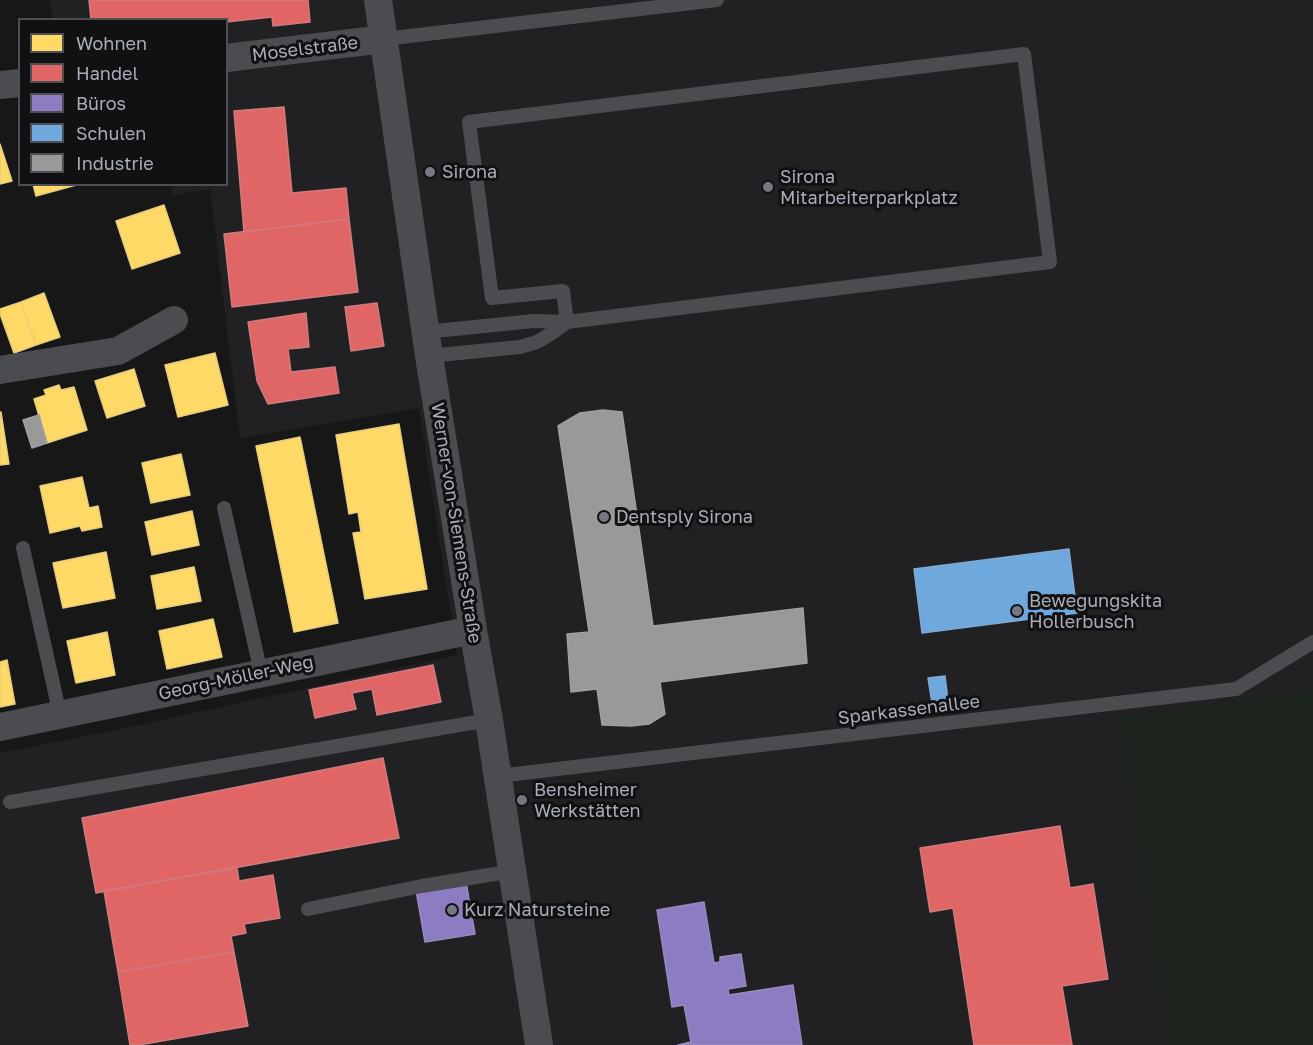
<!DOCTYPE html>
<html>
<head>
<meta charset="utf-8">
<style>
  body { margin:0 }
  #map { position:relative; width:1313px; height:1045px; overflow:hidden; background:#171717; font-family:"Golos Text",sans-serif }
  canvas { display:block }
  .legend { position:absolute; left:18px; top:18px; width:210px; height:168px; box-sizing:border-box; background:#111113; border:2px solid #4d4f55; margin:0; padding:8px 10px; list-style:none; font-size:18px; color:#a8adb8 }
  .legend li { display:flex; align-items:center; gap:12px; height:30px }
  .legend b { width:30px; border:2px solid #4d4f55 }
</style>
</head>
<body>
<div id="map">
<canvas width="1313" height="1045"></canvas>
<ul class="legend">
<li><b style="height:16px;background:#ffd966"></b>Wohnen</li>
<li><b style="height:16px;background:#e06666"></b>Handel</li>
<li><b style="height:16px;background:#8e7cc3"></b>Büros</li>
<li><b style="height:16px;background:#6fa8dc"></b>Schulen</li>
<li><b style="height:16px;background:#999"></b>Industrie</li>
</ul>
</div>
<script>
const g = document.querySelector('canvas').getContext('2d');
g.lineJoin = 'round';
function fill(path, color) { g.fillStyle = color; g.fill(path, 'evenodd'); }
function trace(path, color, width, dash) { g.strokeStyle = color; g.lineWidth = width; g.lineCap = dash ? 'butt' : 'round'; g.setLineDash(dash || []); g.stroke(path); }
function drawText(font, color, halo, rows, align = 'center') {
  g.font = font + ' "Golos Text",sans-serif'; g.lineWidth = 6; g.setLineDash([]); g.textBaseline = 'middle'; g.strokeStyle = halo; g.fillStyle = color; for (const [text, x, y, turn = 0] of rows) {
    g.save(); g.translate(x, y); g.rotate((+turn || 0) * Math.PI / 180); g.textAlign = isNaN(turn) ? turn : align; if (halo) g.strokeText(text, 0, 0); g.fillText(text, 0, 0); g.restore();
  }
}
fill(new Path2D(`
  M50,0H1313V1045H0V753L130,727L457,655L419,408L240,438L210,189L172,195L171,185L226,184V20L53,19Z`), '#212123');
fill(new Path2D(`
  M1313,689V1045H1167L1119,716Z`), '#1d241e');
const homes = new Path2D(`
  M0,144L12,181L0,184Z
  M33,184H80L36,196Z
  M164,205L180,253L132,269L116,221Z
  M44,293L60,337L36,345L21,302Z
  M21,302L36,345L14,353L0,314V309Z
  M215,353L228,405L178,417L165,365Z
  M134,369L145,406L107,418L95,381Z
  M59,385L61,390L74,387L87,430L47,443L34,399L46,395L44,390Z
  M0,412H1L9,464L0,465Z
  M399,424L427,589L365,599L353,533L361,532L358,512L349,514L336,435Z
  M300,437L338,623L294,632L256,446Z
  M181,454L190,495L151,503L142,463Z
  M82,477L89,508L98,506L102,527L82,531L80,526L50,533L40,486Z
  M192,511L199,545L152,555L145,522Z
  M106,552L115,598L63,608L53,563Z
  M194,567L201,601L157,609L151,576Z
  M213,619L222,657L167,669L159,631Z
  M107,632L115,675L76,683L67,641Z
  M7,660L15,704L0,707V662Z`);
fill(homes, '#ffd966');
trace(homes, '#e5cc7f', 1.5);
const shops = new Path2D(`
  M89,0H308L310,22L273,26L272,17L226,22V20H91Z
  M284,107L292,193L346,188L349,219L244,232L234,111Z
  M349,219L358,292L232,307L224,234Z
  M377,303L384,346L351,351L345,307Z
  M306,313L309,347L288,349L291,372L335,367L339,393L268,404L257,381L248,322Z
  M433,665L441,702L377,715L372,689L352,693L356,709L315,718L309,690Z
  M383,758L399,838L96,893L82,818Z
  M1060,826L1070,888L1093,884L1108,979L1062,986L1072,1045H974L953,908L930,912L920,848Z
  M237,867L239,881L273,875L280,918L244,924L246,933L231,936L234,952L118,972L104,891Z
  M234,952L248,1026L139,1045H130L118,972Z`);
fill(shops, '#e06666');
trace(shops, '#cf7b7f', 1.5);
const offices = new Path2D(`
  M466,882L475,934L425,942L416,890Z
  M704,902L714,963L720,962V957L741,954L746,986L728,989L729,995L793,985L802,1045H678L691,1042L684,1005L672,1007L657,910Z`);
fill(offices, '#8e7cc3');
trace(offices, '#968bc0', 1.5);
const schools = new Path2D(`
  M1069,549L1077,613L922,633L914,569Z
  M945,676L949,708L933,710L928,678Z`);
fill(schools, '#6fa8dc');
trace(schools, '#80aad1', 1.5);
const industry = new Path2D(`
  M603,410L622,412L653,626L803,608L807,663L660,682L665,714L649,724L631,726L602,725L597,689L571,692L567,634L589,632L558,426L580,413Z
  M39,415L47,443L32,448L23,420Z`);
fill(industry, '#999');
trace(industry, '#9e9fa2', 1.5);
trace(new Path2D(`
  M384,39L717,0
  M425,332L534,321L567,322L1050,262L1024,54L469,122L492,298L563,291L567,322
  M429,356L520,347L537,342L552,333L567,322
  M224,508L261,673
  M23,548L60,715
  M498,776L1236,689L1313,642
  M10,802L489,720
  M308,909L422,886L513,871`), '#4b4c50', 14);
trace(new Path2D(`
  M378,0L429,356L473,630L489,720L539,1045
  M226,58L384,39
  M0,85L20,83
  M0,370L118,351L174,320
  M0,727L473,630`), '#4b4c50', 28);
for (const [x, y, r, color] of [
  [430,172,6,"#757880"],
  [768,187,6,"#757880"],
  [604,517,6,"#757880"],
  [1017,611,6,"#757880"],
  [522,800,6,"#757880"],
  [452,910,6,"#757880"]
]) { const dot = new Path2D(); dot.arc(x, y, r, 0, 2 * Math.PI); g.fillStyle = color; g.fill(dot); trace(dot, '#111113', 2); }
drawText('18px', '#a8adb8', '#111113', [
  ["Moselstraße",305,49,-7],
  ["Werner-von-Siemens-Straße",456,523,81],
  ["Georg-Möller-Weg",236,678,-12],
  ["Sparkassenallee",909,710,-7]
]);
drawText('18px', '#a8adb8', '#111113', [
  ["Sirona",442,172],
  ["Sirona",780,177],
  ["Mitarbeiterparkplatz",780,198],
  ["Dentsply Sirona",616,517],
  ["Bewegungskita",1029,601],
  ["Hollerbusch",1029,622],
  ["Bensheimer",534,790],
  ["Werkstätten",534,811],
  ["Kurz Natursteine",464,910]
], 'left');
</script>
</body>
</html>
